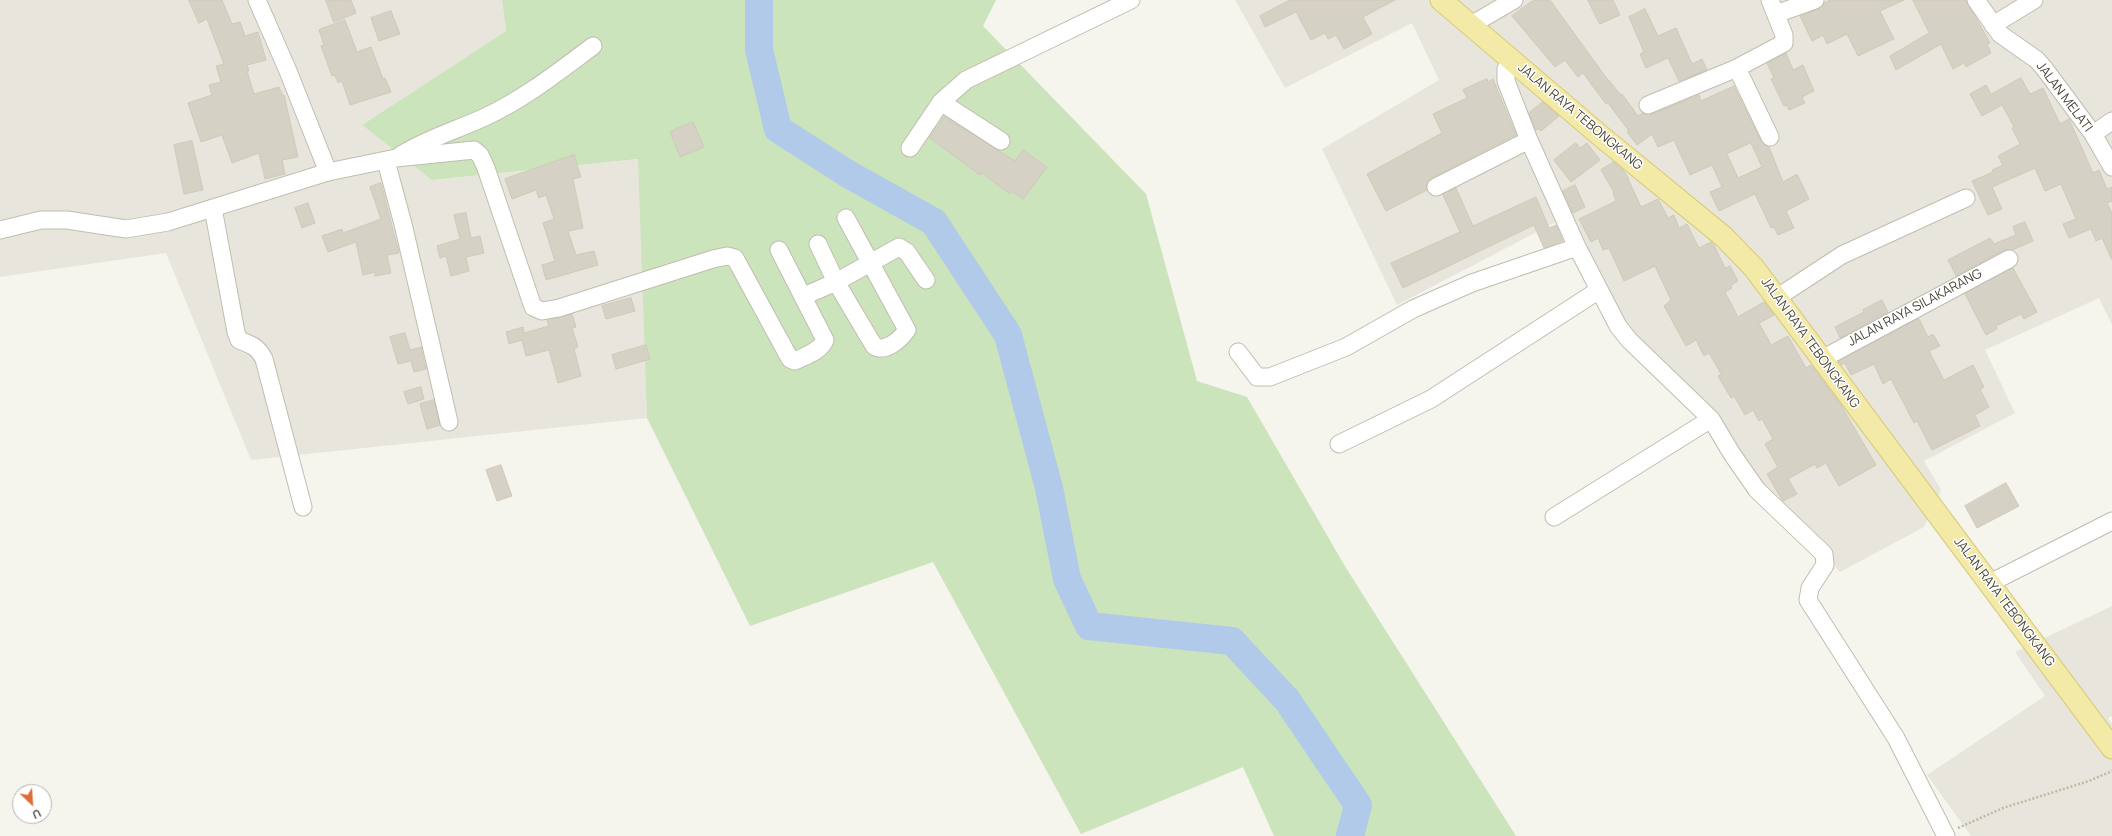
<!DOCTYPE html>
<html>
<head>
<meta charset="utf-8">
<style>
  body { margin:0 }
  #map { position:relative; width:2112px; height:836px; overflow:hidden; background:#f5f4ed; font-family:Manrope,sans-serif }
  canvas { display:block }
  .north { position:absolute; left:12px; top:784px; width:40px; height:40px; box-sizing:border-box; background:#fff; border:1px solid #b6b5b1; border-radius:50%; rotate:155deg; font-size:11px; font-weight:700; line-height:16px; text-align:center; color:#49463b }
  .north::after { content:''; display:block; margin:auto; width:14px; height:18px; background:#e26b37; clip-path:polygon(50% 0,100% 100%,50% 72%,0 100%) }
</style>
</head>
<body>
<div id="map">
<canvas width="2112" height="836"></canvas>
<div class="north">U</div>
</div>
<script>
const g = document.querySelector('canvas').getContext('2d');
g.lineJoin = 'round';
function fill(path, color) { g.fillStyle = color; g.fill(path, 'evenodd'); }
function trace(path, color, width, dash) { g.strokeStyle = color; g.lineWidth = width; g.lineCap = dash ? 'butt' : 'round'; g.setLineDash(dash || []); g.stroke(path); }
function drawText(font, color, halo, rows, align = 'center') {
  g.font = font + ' Manrope,sans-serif'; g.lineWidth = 3; g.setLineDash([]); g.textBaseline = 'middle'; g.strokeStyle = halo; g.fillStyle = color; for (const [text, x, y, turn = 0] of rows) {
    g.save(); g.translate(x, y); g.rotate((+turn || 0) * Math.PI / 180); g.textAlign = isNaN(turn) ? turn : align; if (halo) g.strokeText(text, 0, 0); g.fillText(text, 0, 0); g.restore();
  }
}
fill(new Path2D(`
  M0,0H502L506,31L362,125L433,180L639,159L647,418L251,460L166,253L0,277Z
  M1235,0H2112V325L2099,298L1985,350L2015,413L1924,461L1941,490L1924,527L1840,572L1617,329L1558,221L1397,305L1322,149L1439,80L1412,23L1285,88Z
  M2112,606V716L2108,718L2112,724V836H1971L1927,775L2045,696L2015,652Z`), '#e8e6dc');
fill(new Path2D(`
  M502,0H996L983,26L1146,194L1197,381L1247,397L1346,568L1516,836H1274L1243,767L1081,834L933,562L750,626L647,418L638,159L432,180L362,125L506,31Z`), '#cbe4bb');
trace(new Path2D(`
  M759,0V50L778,129L848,174L934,222L1008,335L1049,488L1067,579L1089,626L1232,641L1287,700L1358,805L1350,836`), '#b1caea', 28);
const building = new Path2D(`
  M189,0H222L232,24L240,22L245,36L258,32L266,60L247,65L249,71H247L254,94L279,87L282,95H284L298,157L282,160L285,174L265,179L259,153L232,163L222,135L201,142L188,103L212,95L209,85L221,82L216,66L224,64L207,19L199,23Z
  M326,0H351L356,13L334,22Z
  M1290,0H1395L1363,17L1372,34L1344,49L1336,35L1328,39L1325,33L1311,40L1296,12L1265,27L1260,16Z
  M1534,0H1550L1605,76L1621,95L1622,94L1638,116L1643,113L1652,114L1699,95L1701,101L1734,86L1761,141L1769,147L1783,182L1797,174L1809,199L1786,211L1794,228L1778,235L1774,227L1771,228L1755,194L1719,211L1710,192L1722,187L1712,165L1690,175L1674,140L1658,147L1652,134L1637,145L1627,132L1629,131L1608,103L1606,104L1583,73L1578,77L1565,60L1555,67L1512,16ZM1751,143L1762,167L1738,178L1727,154Z
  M1588,0H1613L1620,15L1600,24Z
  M1831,0H1904L1880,11L1894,39L1858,56L1847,34L1827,44L1823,35L1812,41L1800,16L1819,9L1824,3Z
  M1913,0H1966L1990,43L1987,44L1991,53L1966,67L1964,63L1953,69L1941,44L1896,70L1890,56L1929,33Z
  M1645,9L1658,36L1676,28L1692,64L1702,59L1707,70L1679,81L1668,58L1646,68L1640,54L1644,52L1629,17Z
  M391,11L400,34L379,41L371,18Z
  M345,20L357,52L371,47L383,79L385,78L391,92L350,105L342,81L338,83L335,75L332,76L321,46L324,45L319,30Z
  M1786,53L1793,70L1803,65L1814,91L1802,97L1805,103L1789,110L1787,105L1784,106L1771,79L1774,78L1767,63Z
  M2021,78L2030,94L2043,88L2060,124L2069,119L2093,173L2099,170L2107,189L2112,187V201L2107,203L2112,213V260L2102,238L2096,241L2091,229L2069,238L2063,224L2076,219L2061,184L2045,191L2035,168L1992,187L2002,209L1988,215L1972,181L1993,172L1992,170L2003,165L1998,156L2020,144L2012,128L2014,127L2002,105L1982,116L1970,94L1986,85L1991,94Z
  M1487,79L1488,82L1493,79L1516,135L1431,178L1427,182V190L1386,211L1367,174L1442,133L1433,114L1467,98L1463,90Z
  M1543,102L1559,116L1541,131L1539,129L1536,130L1529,113Z
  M945,117L1015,161L1023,150L1047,167L1023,199L1012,191L1010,194L982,173L980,175L930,138Z
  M693,122L704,147L680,157L670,132Z
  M192,141L203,190L184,194L174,145Z
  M1576,143L1580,148L1587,143L1600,160L1571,182L1554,160Z
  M574,155L581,177L573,179L583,228L568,231L576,255L594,251L598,265L546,280L542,265L555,261L543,223L554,219L546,195L539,198L536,190L512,199L505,179Z
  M1614,162L1624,171L1629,179H1628L1641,207L1658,199L1668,218L1674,215L1679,228L1687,224L1699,248L1711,242L1714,245L1725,268L1730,266L1738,281L1731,285L1732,288L1725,292L1738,317L1764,302L1774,315L1759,323L1771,345L1788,336L1806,368L1811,365L1841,405L1876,465L1839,486L1826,463L1817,468L1815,464L1788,479L1797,494L1783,501L1782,500L1767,474L1778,467L1765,444L1773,439L1762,419L1759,421L1753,410L1745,415L1734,396L1731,398L1718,376L1721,374L1709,353L1704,356L1696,340L1686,346L1664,306L1671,300L1655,266L1624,281L1609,248L1603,250L1598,238L1591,242L1579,219L1616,201L1613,193L1614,192L1601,170Z
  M381,183L399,253L387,255L391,273L375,276V272L363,275L356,242L328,252L322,236L342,229L343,233L381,219L370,187Z
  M1575,185L1585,207L1573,213L1563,191Z
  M1456,188L1473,226L1536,197L1549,228L1556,225L1563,241L1544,248L1534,225L1403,288L1391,263L1460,232L1443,195Z
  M308,203L315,223L302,228L295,208Z
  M466,213L471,238L480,236L484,253L466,257L469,271L451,276L446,256L440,258L437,246L460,239L454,215Z
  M2025,222L2033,241L2012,250H2004L1956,276L1948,260L1990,238L1994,244L2016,235L2013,227Z
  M2013,268L2037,312L2024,319L2021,314L1996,326L1997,329L1986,335L1965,294Z
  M631,298L635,311L606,319L602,306Z
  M1882,300L1888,312L1840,338L1835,327L1864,312L1863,310Z
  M572,314L576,327L572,328L578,347L574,349L581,376L558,383L549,350L526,356L522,340L509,344L506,332L523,327L524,333L549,326L547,320Z
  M1919,319L1928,337L1933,334L1940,346L1929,351L1944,380L1973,365L1984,387L1980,389L1989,407L1975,415L1980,426L1932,450L1917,421L1914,423L1891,379L1883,384L1874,364L1851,375L1845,363L1841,365L1839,361Z
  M405,333L410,350L421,347L426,369L414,372L411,361L398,364L390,337Z
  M646,345L650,359L616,369L612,355Z
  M421,387L424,399L408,404L404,392Z
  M434,400L440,425L427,429L420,404Z
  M501,465L512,496L497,501L486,470Z
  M2006,483L2019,506L1977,528L1965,506Z`);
fill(building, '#d5d1c4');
trace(building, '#cfcab8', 1);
const minor = new Path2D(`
  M257,0L288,71L328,172
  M1976,0L2000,34L2037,60L2044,68L2093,134L2112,167
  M1776,14L1815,0
  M1471,25L1514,0
  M1993,25L2034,0
  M1511,58L1506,69V81L1529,140L1577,247L1618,326L1629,340L1711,419L1732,454L1757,490L1824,554L1825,565L1810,588L1808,600L1896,738L1946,836
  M1737,68L1770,137
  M941,102L1001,141
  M1648,105L1737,68L1784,43V35L1770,0
  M2093,134L2112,121
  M910,148L941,102L966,80L1131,0
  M401,155C428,138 457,130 485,117C524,99 558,72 593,46
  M386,161L403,224L449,422
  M1436,187L1529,140
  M213,208L236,332L239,340C252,345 258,347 264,359L303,507
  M0,230L41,220H67L126,229L168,222L328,172L396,158L474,150L480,155L486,168L533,307L542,311L559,308L713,259L727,256L735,258L790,359L795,361C805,356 821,351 825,340L779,250
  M818,244L836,282L874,346C885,353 900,340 907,330L846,218
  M804,296L836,282L899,247L907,252L926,280
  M1778,297L1842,255L1966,198
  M1238,352L1257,377H1270L1346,347L1413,309L1472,283L1577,247
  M1822,359L2009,259
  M1339,444L1431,399L1599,290
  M1554,517L1711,419
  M1990,583L2112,521`);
const major = new Path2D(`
  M1441,0L1602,137L1724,237L1754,268L2112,748`);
trace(minor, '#c0bdb0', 19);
trace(major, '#d8ca78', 23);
trace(new Path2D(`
  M1958,828L2003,808L2089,781L2112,771`), '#c0baa3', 2.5, [2, 2]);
trace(minor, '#fff', 17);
trace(major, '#f3eaa7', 21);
drawText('13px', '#49463b', '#fff', [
  ["JALAN MELATI",2064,97,53],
  ["JALAN RAYA TEBONGKANG",1580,117,40],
  ["JALAN RAYA SILAKARANG",1915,308,-28],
  ["JALAN RAYA TEBONGKANG",1810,343,54],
  ["JALAN RAYA TEBONGKANG",2004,602,53]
]);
</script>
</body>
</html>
